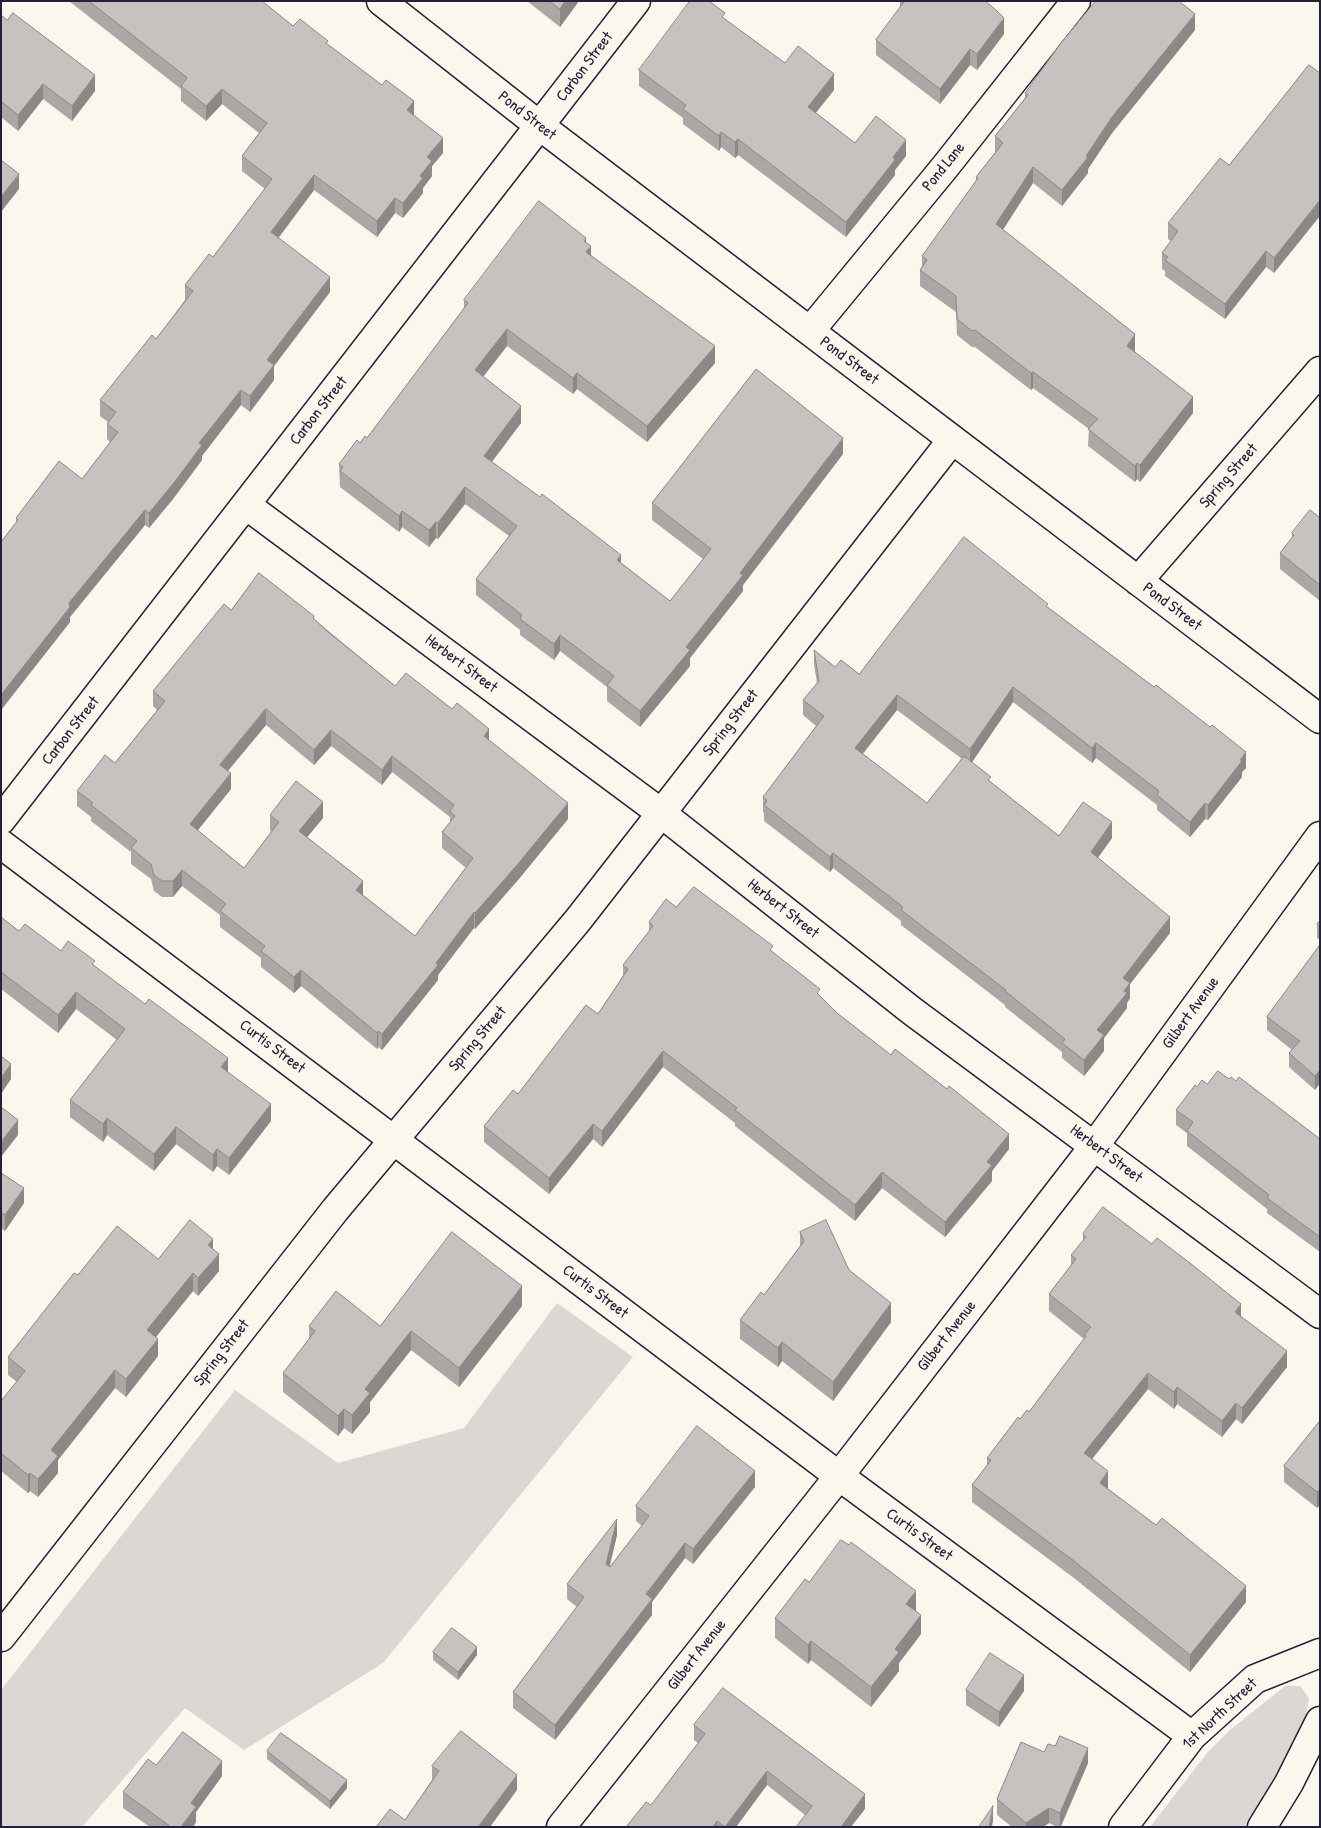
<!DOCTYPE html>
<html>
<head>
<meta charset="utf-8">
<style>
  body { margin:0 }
  #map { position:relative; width:1321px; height:1828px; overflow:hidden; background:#fbf7ec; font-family:"Patrick Hand",sans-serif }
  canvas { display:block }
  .frame { position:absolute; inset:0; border:2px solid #22223b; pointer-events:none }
</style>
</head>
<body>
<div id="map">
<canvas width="1321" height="1828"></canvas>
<div class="frame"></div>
</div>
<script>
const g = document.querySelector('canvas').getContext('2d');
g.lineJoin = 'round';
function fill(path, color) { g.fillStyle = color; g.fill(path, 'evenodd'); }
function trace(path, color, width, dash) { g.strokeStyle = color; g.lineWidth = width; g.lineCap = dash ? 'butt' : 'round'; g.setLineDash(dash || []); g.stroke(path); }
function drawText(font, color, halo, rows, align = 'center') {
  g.font = font + ' "Patrick Hand",sans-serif'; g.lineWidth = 4; g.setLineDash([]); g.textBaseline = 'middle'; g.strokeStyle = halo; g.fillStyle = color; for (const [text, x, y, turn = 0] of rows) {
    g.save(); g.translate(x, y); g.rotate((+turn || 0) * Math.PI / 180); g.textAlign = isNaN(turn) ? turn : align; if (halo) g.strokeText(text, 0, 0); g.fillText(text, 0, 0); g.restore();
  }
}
fill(new Path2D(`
  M557,1303L633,1357L383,1663L244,1750L185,1708L82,1827H1V1690L235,1390L338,1463L464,1428Z
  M1285,1686H1300L1309,1698C1304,1743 1272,1791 1245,1827H1150L1207,1753L1230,1730Z`), '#dbd8d3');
const minor = new Path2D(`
  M381,1L540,126L1320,719
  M810,331L945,167L1076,1
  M246,505L661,813L912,1011L1320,1314
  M1138,581L1320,371
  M1,820L636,1
  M1,844L839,1476L1192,1736
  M1,1637L335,1210L578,920L952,440
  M561,1827L839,1476L1095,1145L1320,836
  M1123,1827L1192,1736L1255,1679L1320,1653
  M1262,1827L1289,1783L1320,1721`);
trace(minor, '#22223b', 31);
trace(minor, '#fbf7ec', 28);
fill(new Path2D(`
  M69,1H262L293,26L328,45L414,115L443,153L432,166V176L423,188V193L403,218L395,213L377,237L314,190L278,238L330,292L274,366V380L250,412L241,405L202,456V460L173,499L149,528L145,525L70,617V622L1,710V542L16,523V518L82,479L110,442L107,439V424L108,422L100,416V400L156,339L185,300V285L213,257L265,189L242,171V156L259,133L222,104L206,121L181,101V89Z
  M527,1H579L560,27Z
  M900,1H985L1004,34L977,70L970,65L940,104L876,55V40L900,9Z
  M1,15L95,91L72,121L43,99L18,131L1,117Z
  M725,19L785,63L834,90L816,113L855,143L906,156L895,170V175L846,237L738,155L735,158L721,147L719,151L683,124V118L639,86V70Z
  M1195,30L1112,133L1088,169V173L1062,206L1033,183L1003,230L1135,351L1134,352L1193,413L1140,482L1137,479L1135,482L1088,446L1089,429L1033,388L1031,390L975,347H972L957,335L956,312L920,286V270L922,268V256L976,181V177L995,153V136L1025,98V93Z
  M1309,65L1274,273L1266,267L1225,319L1165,276V271L1162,269V253L1171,241L1168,239V223L1229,165Z
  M586,243L591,255L715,363L647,442L577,389L573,394L507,346L483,377L521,423L492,462L670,601L703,559L652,520V503L843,454L743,585V591L690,658V666L640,727L607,701V687L560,651L554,660L520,635V630L476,595V579L509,536L465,504L438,539L436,538L429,547L402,527L399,532L340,487L339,464L367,438L464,308V300Z
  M1320,515V601L1280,569V553L1292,538V533Z
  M1048,608L1246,768L1242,772V777L1208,820L1205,819L1190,837L1157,810V805L1096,758L1092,763L1013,702L972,762L991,783L1059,836L1112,838L1098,858L1170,933L1130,984V998L1127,1003V1008L1104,1038V1051L1084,1076L1062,1058V1052L1005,1007V1005L901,925V921L833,868L830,872L764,821V813L763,812V797L816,726L803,715V700L817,683L814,665V650L835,667L859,674ZM897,710L962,759L927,803L863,754Z
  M231,610L314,619L395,686L489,740L568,819L518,880L475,929L474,928L438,975V980L382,1050L378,1047L377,1049L301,986L294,993L261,967V958L220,927V915L182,886L173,897H162L154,891L151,879L131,864V852L91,821V817L77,806V791L115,763L157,710L153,706V691ZM266,725L314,765L331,746L382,785L392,772L450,817V823L442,832V848L466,868L415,936L363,895L307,837L323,818L270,815V830L271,832L244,868L197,831L231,789L228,771Z
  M676,907L773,952L837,1013L1009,1149L992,1171V1181L945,1237L882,1188L855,1221L735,1126V1123L663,1067L602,1147L593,1139L549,1194L484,1142V1126L518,1094L598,1014L623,976V965L649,932V922Z
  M1,917L19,931L95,966L228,1072L271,1121L229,1175L217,1166L213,1172L176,1144L154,1171L107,1135L103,1142L70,1117V1100L117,1040L76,1009L58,1033L1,989Z
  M1320,921V940L1317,938V924Z
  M1320,945V1083L1315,1090L1289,1067V1053L1292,1050L1267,1030V1017Z
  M1229,1079L1320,1139V1252L1267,1213V1209L1187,1146V1133L1176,1125V1110L1197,1087Z
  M1,1173L24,1203L5,1231L1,1228Z
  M800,1232L849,1270L891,1322L833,1401L782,1361L778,1367L740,1339V1320L764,1295L800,1246Z
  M1083,1234L1241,1316L1287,1367L1242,1424L1236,1419L1222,1437L1177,1404L1174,1409L1148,1389L1092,1459L1108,1488V1489L1246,1602L1190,1672L1074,1578L972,1502V1485L987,1465V1458L1020,1419L1029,1412L1084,1339L1049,1311V1294L1071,1265V1255L1083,1241Z
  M213,1249L219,1271L198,1296L193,1291L156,1337L158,1356L126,1397L115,1388L58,1460V1473L38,1497L30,1491L28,1493L1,1471V1401L17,1382L8,1375V1357L78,1275Z
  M522,1306L459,1387L411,1350L370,1402V1412L352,1434L344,1428L338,1436L283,1392V1373L309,1339V1326H380Z
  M1320,1421L1317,1508L1284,1482V1466Z
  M755,1487L693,1564L685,1558L652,1602V1615L555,1740L513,1708V1692L577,1607L567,1599V1584L617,1535L610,1566V1567L642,1526L636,1521V1506Z
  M809,1582L916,1610L921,1634L899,1663V1671L871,1707L811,1660L808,1664L775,1638V1618Z
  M433,1652L477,1655L458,1680L433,1660Z
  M966,1690L1024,1691L999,1727L966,1705Z
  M694,1725L865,1809L805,1815L767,1785L736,1827H626L651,1805L698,1743L694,1740Z
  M1055,1746L1088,1763L1061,1827H1057L1049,1823L1043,1827H1012L997,1815V1799L1044,1752Z
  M267,1751L347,1788L330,1809L267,1759Z
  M156,1765L222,1776L196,1812V1822L193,1827H150L123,1808V1792Z
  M432,1766L517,1790L405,1820L432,1780Z`), '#aaa7a5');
fill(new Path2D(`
  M565,1H579L560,27V9Z
  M1195,14V30L1112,133L1088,169V173L1062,206V190L1112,117Z
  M1004,18V34L977,70V54Z
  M970,49V65L940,104V89Z
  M834,74V90L808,122V107Z
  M95,75V91L72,121V106Z
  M43,84V99L18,131V115Z
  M222,89V104L206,121V106Z
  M414,101V117L407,110Z
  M721,132V147L719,151V136Z
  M443,138V153L432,166V176L423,188V193L403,218V203L420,176L427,157Z
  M738,139V155L735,158V142Z
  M906,140V156L895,170V175L846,237V222Z
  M1033,167V183L996,240V224Z
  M19,174V189L1,212V197Z
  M314,175V190L271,248V232Z
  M395,198V213L377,237V221Z
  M1320,200V216L1274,273V258Z
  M586,238V251L591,246V262L586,268L584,241Z
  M1266,251V267L1225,319V304Z
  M330,277V292L274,366V380L250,412V396L267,360Z
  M507,329V346L475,387V370Z
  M1135,334V351L1127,362V346Z
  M715,346V363L647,442V426Z
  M1033,372V388L1031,390V373Z
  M577,373V389L573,394V378Z
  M241,390V405L202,456V460L173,499L149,528V513L199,443Z
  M1193,397V413L1140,482V465Z
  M521,406V423L484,472V456Z
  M843,438V454L743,585V591L690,658V666L640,727V711L740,573Z
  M1137,463V479L1135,482V466Z
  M465,487V504L438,539V523Z
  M145,510V525L70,617V622L1,710V695L69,603Z
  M402,511V527L399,532V516Z
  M436,522V538L429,547V530Z
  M621,555V571L617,560Z
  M560,635V651L554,660V644Z
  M1013,687V702L970,765V749Z
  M897,695V710L855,763V748Z
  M266,709V725L220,780V765Z
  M489,729V745L484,736Z
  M331,730V746L314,765V750Z
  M1096,743V758L1092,763V748Z
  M1246,752V768L1242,772V777L1208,820V805Z
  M392,756V772L382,785V770Z
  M231,773V789L190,840V824Z
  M323,802V818L299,847V831Z
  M568,803V819L518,880L475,929V913Z
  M1205,803V819L1190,837V822Z
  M1112,822V838L1091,867V852Z
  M833,853V868L830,872V857Z
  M182,870V886L173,897V881Z
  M363,881V897L356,890Z
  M474,912V928L438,975V980L382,1050V1034Z
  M1170,917V933L1130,984V998L1127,1003V1008L1104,1038V1051L1084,1076V1060L1097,1030L1123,978Z
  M301,970V986L294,993V977Z
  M76,992V1009L58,1033V1015Z
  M378,1031V1047L377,1049V1033Z
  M663,1051V1067L602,1147V1131Z
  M228,1058V1076L221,1067Z
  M11,1064V1079L1,1094V1078Z
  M1320,1070V1083L1315,1090V1076Z
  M271,1104V1121L229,1175V1158Z
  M107,1118V1135L103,1142V1124Z
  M18,1120V1135L1,1157V1142Z
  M593,1124V1139L549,1194V1178Z
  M176,1127V1144L154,1171V1154Z
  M1009,1134V1149L992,1171V1181L945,1237V1222L987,1162Z
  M217,1149V1166L213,1172V1155Z
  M882,1172V1188L855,1221V1205Z
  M24,1188V1203L5,1231V1215Z
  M213,1239V1257L208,1245Z
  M219,1254V1271L198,1296V1278Z
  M193,1273V1291L147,1348V1330Z
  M522,1286V1306L459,1387V1368Z
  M891,1303V1322L833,1401V1382Z
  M1241,1304V1321L1235,1312Z
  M411,1331V1350L370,1402V1412L352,1434V1415L365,1389Z
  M158,1339V1356L126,1397V1379Z
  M782,1342V1361L778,1367V1348Z
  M1287,1351V1367L1242,1424V1408Z
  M115,1370V1388L58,1460V1473L38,1497V1479L51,1450Z
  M1148,1373V1389L1084,1469V1453Z
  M1177,1387V1404L1174,1409V1392Z
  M1236,1403V1419L1222,1437V1421Z
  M344,1409V1428L338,1436V1416Z
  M755,1471V1487L693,1564V1549Z
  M1108,1471V1488L1100,1500V1483Z
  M30,1473V1491L28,1493V1475Z
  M1320,1489V1505L1317,1508V1492Z
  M617,1519V1535L606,1579V1564Z
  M685,1543V1558L652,1602V1615L555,1740V1725L646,1594Z
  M1246,1586V1602L1190,1672V1655Z
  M916,1591V1610L906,1623V1604Z
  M921,1615V1634L899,1663V1671L871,1707V1687L895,1649Z
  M811,1641V1660L808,1664V1645Z
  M477,1647V1655L458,1680V1672Z
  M1024,1675V1691L999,1727V1712Z
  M1088,1748V1763L1060,1827V1813Z
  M222,1761V1776L196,1812V1822L193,1827H181L191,1803Z
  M767,1771V1785L736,1827H725Z
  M517,1775V1790L490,1827H478Z
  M347,1780V1788L330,1809V1801Z
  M865,1794V1809L851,1827H841Z
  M993,1806V1821L992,1827H989Z
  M1049,1808V1823L1043,1827H1026V1823Z
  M717,1821V1827H713Z`), '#8b8886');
const building = new Path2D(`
  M89,1H262L293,26L300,19L328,41L326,43L382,85L386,80L414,101L407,110L443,138L427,157L432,161L420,176L423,178L403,203L395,198L377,221L314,175L271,232L330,277L267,360L274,365L250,396L241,390L199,443L202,445L173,484L149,513L145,510L69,603L70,607L1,695V542L18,520L16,518L59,461L82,479L118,432L107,424L116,412L100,400L152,335L156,339L193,291L185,285L209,254L213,257L272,179L242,156L267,123L222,89L206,106L181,86L187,78Z
  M550,1H565L560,9Z
  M690,1H709L725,13L722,17L785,63L798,46L834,74L808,107L855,143L876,116L906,140L893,157L895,160L846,222L738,139L735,142L721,132L719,136L683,109L686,105L639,70Z
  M905,1H985L995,9L1004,18L977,54L970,49L940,89L876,40Z
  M1096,1H1179L1195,14L1112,117L1086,156L1088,157L1062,190L1033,167L996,224L1135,334L1127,346L1193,397L1140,465L1137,463L1135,466L1088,429L1098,419L1033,372L1031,373L975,330L972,331L957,319L956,296L920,270L927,260L922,256L978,178L976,177L1003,143L995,136L1028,95L1025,93L1061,43Z
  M13,13L95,75L72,106L43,84L18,115L1,101V15L7,20Z
  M1309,65L1320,73V200L1274,258L1266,251L1225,304L1165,260L1168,257L1162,253L1178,231L1168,223L1220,158L1229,165Z
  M1,160L19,174L1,197Z
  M539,201L586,238L584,241L591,246L586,252L715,346L647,426L577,373L573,378L507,329L475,370L521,406L484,456L540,497L542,494L621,555L617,560L670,601L711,549L652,503L756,369L843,438L740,573L743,575L686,647L690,650L640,711L607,685L614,676L560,635L554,644L520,619L522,615L476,579L517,526L465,487L438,523L436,522L429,530L402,511L399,516L340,471L343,467L339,464L357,440L360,443L365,436L367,438L468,303L464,300Z
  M1310,510L1319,517L1320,515V585L1280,553L1294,535L1292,533Z
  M964,537L1048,604L1046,606L1154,687L1156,685L1210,727L1212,725L1246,752L1240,760L1242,761L1208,805L1205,803L1190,822L1157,795L1159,791L1096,743L1092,748L1013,687L970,749L897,695L855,748L927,803L964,756L991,777L988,780L1059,836L1083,802L1112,822L1091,852L1170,917L1123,978L1130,983L1124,991L1127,993L1097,1030L1104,1035L1084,1060L1062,1043L1065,1039L1005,991L1006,990L901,910L903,907L833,853L830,857L764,805L767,800L763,797L824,716L803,700L819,681L814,650L835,667L841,660L859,674Z
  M259,573L314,616L313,618L327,631L395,686L406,673L452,709L457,703L489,729L484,736L568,803L518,864L475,913L474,912L436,963L438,965L382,1034L378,1031L377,1033L301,970L294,977L261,951L265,946L220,911L226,904L182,870L173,881H162L154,875L151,864L131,848L137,841L91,805L93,803L77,791L105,755L115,763L165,701L153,691L224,604L231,610ZM266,709L314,750L331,730L382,770L392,756L454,805L450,811L455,816L442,832L473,858L415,936L356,890L363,881L299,831L323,802L296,781L270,815L279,822L244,868L190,824L231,773L220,765Z
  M694,887L773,946L770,950L820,989L817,993L837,1013L891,1055L895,1049L947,1089L949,1086L1009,1134L987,1162L992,1165L945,1222L882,1172L855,1205L735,1110L737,1108L663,1051L602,1131L593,1124L549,1178L484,1126L513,1090L518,1094L586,1005L598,1014L628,969L623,965L653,926L649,922L666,899L676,907Z
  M1,917L19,931L25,924L61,951L68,941L95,961L92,964L145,1004L149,999L228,1058L221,1067L271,1104L229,1158L217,1149L213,1155L176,1127L154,1154L107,1118L103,1124L70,1100L125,1029L76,992L58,1015L1,972Z
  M1320,921V927L1317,924Z
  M1320,945V1070L1315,1076L1289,1053L1300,1041L1267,1017Z
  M1,1056L11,1064L1,1078Z
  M1218,1071L1229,1079L1231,1077L1236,1081L1239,1077L1320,1139V1237L1267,1198L1269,1195L1187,1131L1193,1122L1176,1110L1195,1085L1197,1087L1202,1080L1207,1084Z
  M1,1107L18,1120L1,1142Z
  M1,1173L24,1188L5,1215L1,1213Z
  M1103,1207L1152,1244L1157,1238L1190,1263L1241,1304L1235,1312L1287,1351L1242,1408L1236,1403L1222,1421L1177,1387L1174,1392L1148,1373L1084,1453L1108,1471L1100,1483L1156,1525L1162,1518L1246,1586L1190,1655L1074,1561L972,1485L991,1460L987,1458L1018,1417L1020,1419L1027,1410L1029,1412L1086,1336L1084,1335L1091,1327L1049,1294L1076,1259L1071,1255L1086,1237L1083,1234Z
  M190,1220L213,1239L208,1245L219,1254L198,1278L193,1273L147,1330L158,1339L126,1379L115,1370L51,1450L58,1456L38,1479L30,1473L28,1475L1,1453V1401L25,1371L8,1357L74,1273L78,1275L117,1226L158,1259Z
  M826,1220L849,1270L891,1303L833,1382L782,1342L778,1348L740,1320L761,1292L764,1295L804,1241L800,1232Z
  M452,1232L522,1286L459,1368L411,1331L365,1389L370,1393L352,1415L344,1409L338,1416L283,1373L315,1331L309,1326L336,1291L380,1326Z
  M1320,1421V1489L1317,1492L1284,1466Z
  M697,1426L755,1471L693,1549L685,1543L646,1594L652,1599L555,1725L513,1692L584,1597L567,1584L617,1519L606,1564L610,1567L649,1516L636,1506Z
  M841,1540L849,1545L851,1542L916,1591L906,1604L921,1615L895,1649L899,1652L871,1687L811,1641L808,1645L775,1618L805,1579L809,1582Z
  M452,1628L477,1647L458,1672L433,1652Z
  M990,1653L1024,1675L999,1712L966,1690Z
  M723,1688L865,1794L841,1827H796L812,1806L767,1771L725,1827L717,1821L713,1827H626L646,1802L651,1805L705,1734L694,1725Z
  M461,1731L517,1775L478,1827H376L390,1809L405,1820L439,1771L432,1766Z
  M183,1732L222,1761L191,1803L196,1807L181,1827H171L123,1792L148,1759L156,1765Z
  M281,1733L347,1780L330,1801L267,1751Z
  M1060,1736L1088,1748L1060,1813L1049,1808L1026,1823L997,1799L1021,1742L1044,1752L1048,1744L1055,1746Z
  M993,1806L989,1827H979Z`);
fill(building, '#c6c2c0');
trace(building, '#8b8886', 1);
drawText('16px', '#22223b', '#fbf7ec', [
  ["Carbon Street",585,67,-53],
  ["Pond Street",527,116,38],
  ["Pond Lane",944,167,-51],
  ["Pond Street",849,361,37],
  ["Carbon Street",319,411,-52],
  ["Spring Street",1229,476,-49],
  ["Pond Street",1172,607,37],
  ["Herbert Street",461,664,37],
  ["Spring Street",731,723,-52],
  ["Carbon Street",71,731,-52],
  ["Herbert Street",783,909,38],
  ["Gilbert Avenue",1191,1013,-54],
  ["Spring Street",478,1039,-50],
  ["Curtis Street",272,1047,37],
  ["Herbert Street",1106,1154,37],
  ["Curtis Street",595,1292,37],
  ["Gilbert Avenue",947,1336,-52],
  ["Spring Street",222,1353,-52],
  ["Curtis Street",919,1535,36],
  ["Gilbert Avenue",697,1655,-52],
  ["1st North Street",1220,1714,-43]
]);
</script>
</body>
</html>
